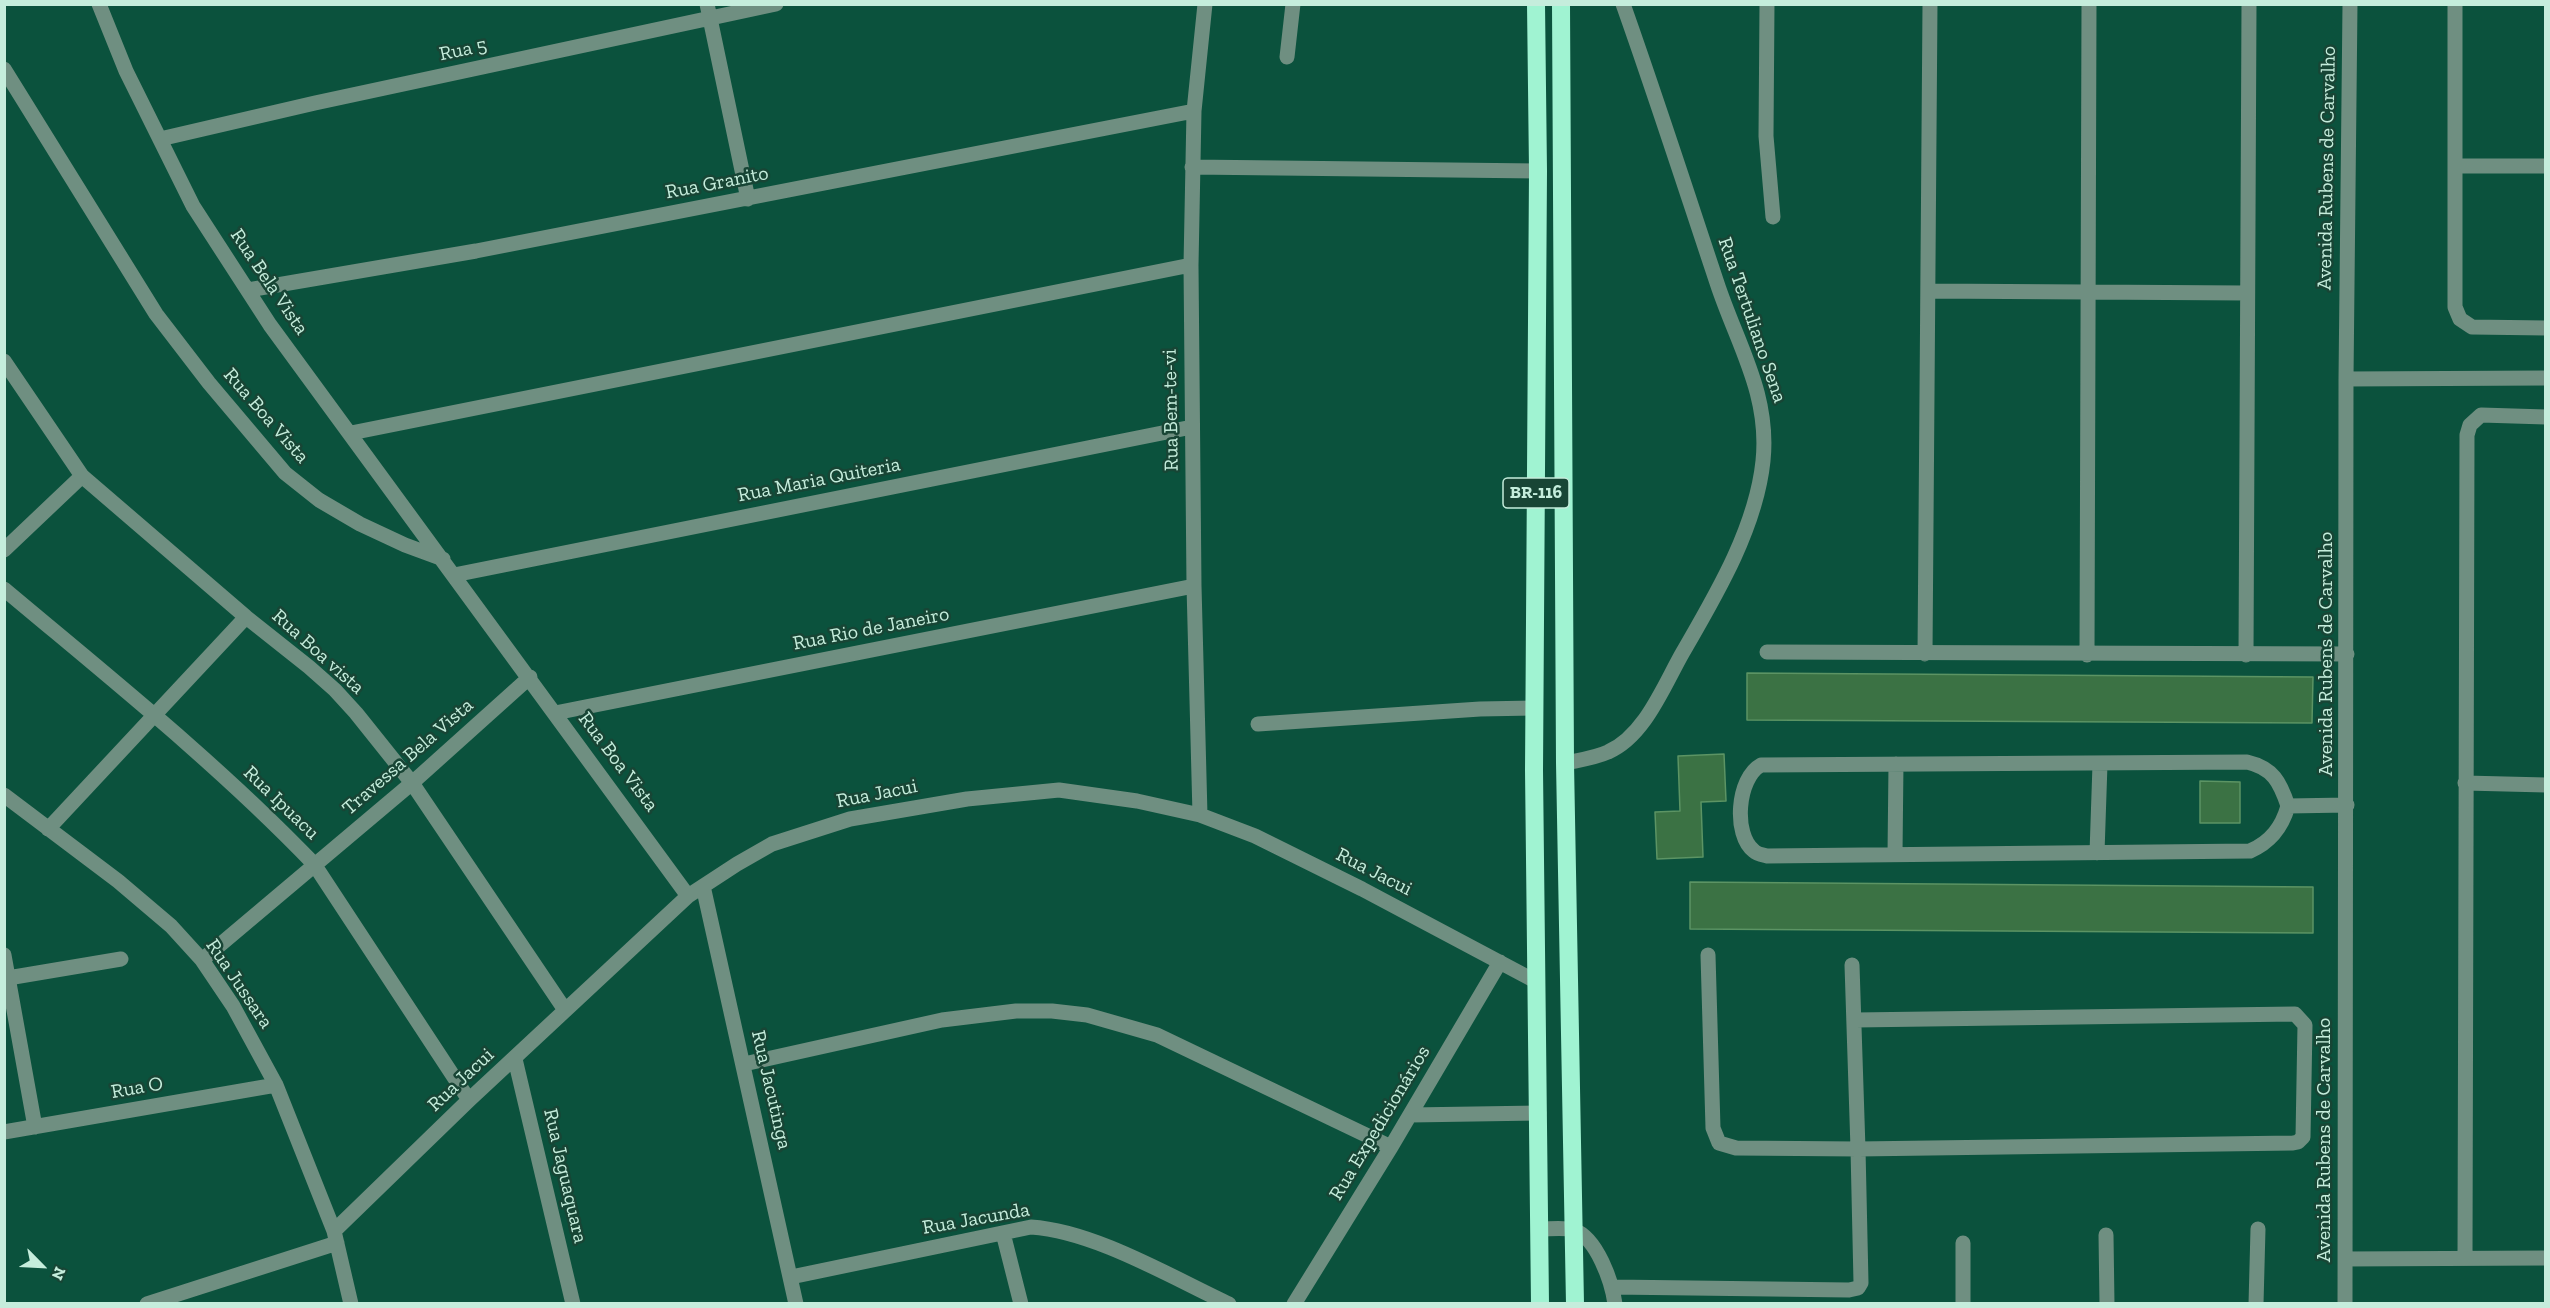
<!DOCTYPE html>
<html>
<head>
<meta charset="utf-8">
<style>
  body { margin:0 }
  #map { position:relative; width:2550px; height:1308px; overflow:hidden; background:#0b523d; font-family:"Zilla Slab",serif }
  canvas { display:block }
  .frame { position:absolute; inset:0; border:6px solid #c5eddc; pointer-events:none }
  .north { position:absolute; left:12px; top:1236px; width:60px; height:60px; -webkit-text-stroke:4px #184535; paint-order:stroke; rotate:114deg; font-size:16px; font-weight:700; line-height:24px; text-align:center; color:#c5eddc }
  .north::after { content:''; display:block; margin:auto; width:21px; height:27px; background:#c5eddc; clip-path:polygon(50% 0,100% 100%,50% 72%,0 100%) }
</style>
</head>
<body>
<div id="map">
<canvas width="2550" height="1308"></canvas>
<div class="frame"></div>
<div class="north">N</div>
</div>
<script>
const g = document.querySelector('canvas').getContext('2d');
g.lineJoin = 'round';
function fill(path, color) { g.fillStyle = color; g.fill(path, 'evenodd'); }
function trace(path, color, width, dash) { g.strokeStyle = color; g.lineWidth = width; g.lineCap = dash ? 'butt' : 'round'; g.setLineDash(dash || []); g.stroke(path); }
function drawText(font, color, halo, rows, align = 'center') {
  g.font = font + ' "Zilla Slab",serif'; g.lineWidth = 5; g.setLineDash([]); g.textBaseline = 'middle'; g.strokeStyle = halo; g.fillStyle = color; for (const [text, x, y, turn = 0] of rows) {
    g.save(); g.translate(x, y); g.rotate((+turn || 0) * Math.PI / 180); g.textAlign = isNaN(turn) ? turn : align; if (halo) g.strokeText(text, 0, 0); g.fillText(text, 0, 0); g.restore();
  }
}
const building = new Path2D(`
  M1747,673L2313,677L2312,723L1747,720Z
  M1724,754L1726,801L1701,802L1703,857L1657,859L1655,812L1680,811L1678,756Z
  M2200,781L2240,782V823H2200Z
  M1690,882L2313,887V933L1690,929Z`);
fill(building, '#3b7244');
trace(building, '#5c9464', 1.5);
trace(new Path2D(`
  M99,4L126,71L193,206L270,325L688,896
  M707,4L748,199
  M1767,4L1766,136L1773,217
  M2455,4V307L2460,319L2472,327L2546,328
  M1287,57L1293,4
  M4,69L156,314L209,383L285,473L319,500L360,524L405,545L443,559
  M160,139L315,103L776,4
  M2455,166H2546
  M1192,167L1538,171
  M248,290L476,251L1194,111
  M1928,291L2246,293
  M4,361L82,476L246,617L309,667L335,690L356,713L412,783L565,1010
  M2346,379L2546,378
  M351,433L1191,265
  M4,550L82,476
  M454,575L1192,427
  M4,589C110,678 218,764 314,864L469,1100
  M1767,652L2347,654
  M1925,654L1930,4
  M2087,655L2089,4
  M2246,655L2249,4
  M555,713L1194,586
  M1258,724L1480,709L1534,708
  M1565,763C1579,760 1595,758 1608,752C1645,736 1664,685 1683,652C1716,595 1756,528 1763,461C1770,394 1737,344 1717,283C1686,190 1656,97 1623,4
  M2465,783L2546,785
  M4,795L118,881L171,926L202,960L233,1006L276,1085L334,1231L351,1304
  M2288,806C2282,827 2271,842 2250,851L1767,856C1763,855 1757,854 1754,851C1733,835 1737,778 1761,765L2247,762C2273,768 2280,782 2288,806L2347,805
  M1200,815L1194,586L1191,265L1194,111L1205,4
  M48,829L246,617
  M2097,853L2100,764
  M1895,854L1896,764
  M703,886L796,1304
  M4,955L35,1127
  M1708,955L1713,1128L1719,1143L1736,1148L1858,1149L1852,965
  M202,960L412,783L530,677
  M8,978L121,959
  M515,1059L573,1304
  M744,1064L942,1020L1016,1011H1052L1087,1015L1157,1035L1391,1147
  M1410,1115L1539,1113
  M4,1132L276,1085
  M1540,1229C1550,1229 1565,1227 1574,1230C1597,1238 1612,1282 1615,1304
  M334,1231L469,1100L688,896L737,864L772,844L850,819L967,799L1059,790L1137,801L1200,815L1255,836L1362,889L1537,982
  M1003,1233L1021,1304
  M2106,1235L2107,1304
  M2465,1258L2467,435L2470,425L2481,415L2546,417
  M2345,1259L2546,1258
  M791,1277L1031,1227C1094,1231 1171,1277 1229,1304
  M1613,1287L1849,1290L1858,1288L1861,1283L1858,1149L2293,1143L2298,1142L2303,1137L2305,1025L2295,1014L1855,1020
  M147,1304L337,1243
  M1294,1304L1391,1147L1500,962
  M1963,1304V1243
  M2256,1304L2258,1229
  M2345,1304L2346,379L2350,4`), '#6f8f81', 15);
trace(new Path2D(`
  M1536,4L1538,171L1534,770L1540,1304
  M1561,4L1565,763L1575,1304`), '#a0f3d2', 18);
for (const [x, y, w] of [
  [1536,493,66]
]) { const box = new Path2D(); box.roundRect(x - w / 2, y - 15, w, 30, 4.5); g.fillStyle = '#184535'; g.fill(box); trace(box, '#c5eddc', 1.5); }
drawText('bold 18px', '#c5eddc', null, [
  ["BR-116",1536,493]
]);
drawText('20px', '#c5eddc', '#184535', [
  ["Rua 5",463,50,-12],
  ["Avenida Rubens de Carvalho",2327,168,-89],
  ["Rua Granito",717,183,-11],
  ["Rua Bela Vista",269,282,56],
  ["Rua Tertuliano Sena",1752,320,71],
  ["Rua Bem-te-vi",1171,410,-91],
  ["Rua Boa Vista",266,416,49],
  ["Rua Maria Quiteria",819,480,-11],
  ["Rua Rio de Janeiro",871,629,-11],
  ["Rua Boa vista",318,652,42],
  ["Avenida Rubens de Carvalho",2326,654,-90],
  ["Travessa Bela Vista",408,757,-41],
  ["Rua Boa Vista",618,762,53],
  ["Rua Jacui",877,794,-11],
  ["Rua Ipuacu",281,803,44],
  ["Rua Jacui",1374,872,27],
  ["Rua Jussara",239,984,56],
  ["Rua Jacui",461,1080,-43],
  ["Rua O",137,1088,-10],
  ["Rua Jacutinga",771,1090,77],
  ["Rua Expedicionários",1380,1123,-59],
  ["Avenida Rubens de Carvalho",2324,1140,-90],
  ["Rua Jaguaquara",565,1176,77],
  ["Rua Jacunda",976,1219,-10]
]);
</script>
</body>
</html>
